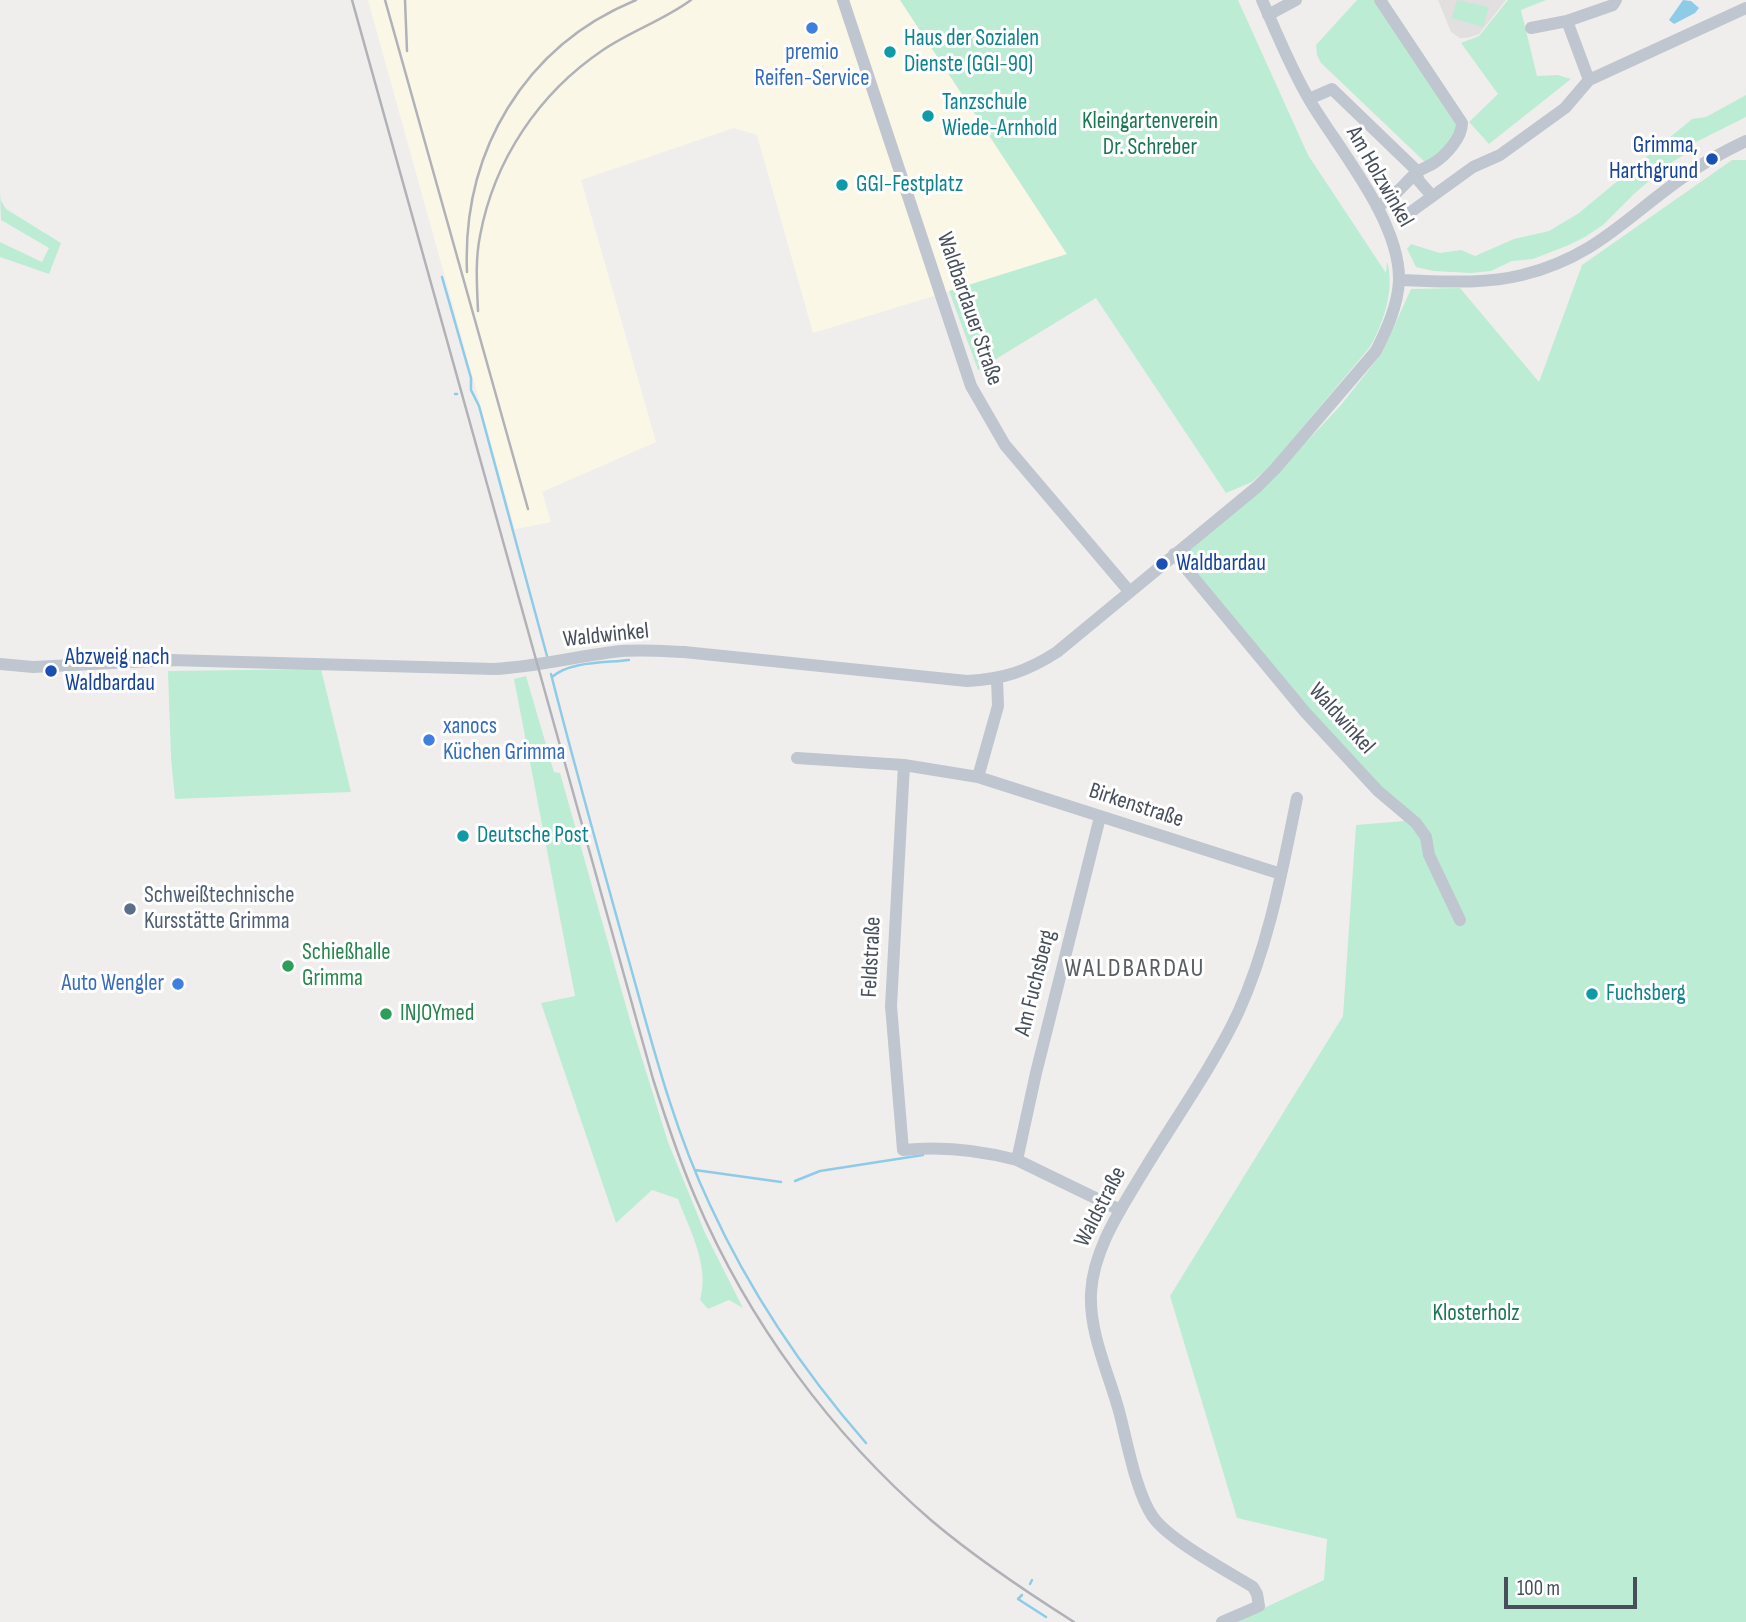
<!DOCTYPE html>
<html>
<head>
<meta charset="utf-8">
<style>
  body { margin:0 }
  #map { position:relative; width:1746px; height:1622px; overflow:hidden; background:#f0eeed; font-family:"Sofia Sans Condensed",sans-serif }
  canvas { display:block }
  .scale { position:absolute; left:1504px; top:1577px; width:133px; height:32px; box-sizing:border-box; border:4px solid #474f5a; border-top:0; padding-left:9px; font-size:21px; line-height:24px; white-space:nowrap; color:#474f5a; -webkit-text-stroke:5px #fff; paint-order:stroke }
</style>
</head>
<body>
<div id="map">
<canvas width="1746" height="1622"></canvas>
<div class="scale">100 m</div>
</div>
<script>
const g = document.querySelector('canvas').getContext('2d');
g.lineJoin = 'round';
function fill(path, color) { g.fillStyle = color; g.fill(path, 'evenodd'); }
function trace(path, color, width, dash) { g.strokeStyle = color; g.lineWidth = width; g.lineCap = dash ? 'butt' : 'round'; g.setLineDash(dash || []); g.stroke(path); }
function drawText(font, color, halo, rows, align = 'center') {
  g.font = font + ' "Sofia Sans Condensed",sans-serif'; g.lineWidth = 6; g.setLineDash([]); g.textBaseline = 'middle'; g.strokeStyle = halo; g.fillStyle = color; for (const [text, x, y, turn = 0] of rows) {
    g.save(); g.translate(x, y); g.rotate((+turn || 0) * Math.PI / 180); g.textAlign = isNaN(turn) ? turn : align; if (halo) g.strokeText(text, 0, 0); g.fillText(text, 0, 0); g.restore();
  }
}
fill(new Path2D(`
  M368,0H900L1067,255L813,333L757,135L734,128L581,180L656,442L542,492L551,522L515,529Z`), '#fbf7e7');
fill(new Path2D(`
  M1438,0H1506L1479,34L1467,38H1460L1451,32Z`), '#e1dfdf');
fill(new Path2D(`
  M900,0H1238L1308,155L1386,273L1387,261C1395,290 1384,321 1370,347L1271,465L1252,482L1226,493L1096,298L978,370L949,291L1067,254Z
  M1357,0H1375L1459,129L1457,135L1427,164L1321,63L1317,55L1316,45Z
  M1457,0L1489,7L1483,27L1452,18Z
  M1508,0H1546L1521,10L1537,76L1558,75L1571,79L1489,144L1469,122L1498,94L1461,43L1479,36Z
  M1746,95V117L1696,142L1692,150L1669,164L1635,193L1603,225L1585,237L1569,245L1533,259L1512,261L1491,271L1471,273L1433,271L1416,267L1407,249L1411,244L1440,253L1461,250L1475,256L1514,239L1549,231L1579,213L1692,119L1706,117Z
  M1732,160H1746V1622H1234L1324,1580L1327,1539L1237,1518L1170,1296L1343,1016L1356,825L1404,821L1382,791L1343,753L1180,556L1261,490L1341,405L1382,353L1411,289L1460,288L1539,382L1582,265Z
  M0,194L1,201L6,209L61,243L49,274L0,257V242L42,262L49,248L1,220Z
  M321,669L351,792L175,799L171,758L168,671Z
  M526,676L554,772L560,773L630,1020L668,1142L705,1233L743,1308L729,1300L708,1309L700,1300C710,1266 690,1231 678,1199L652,1190L616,1223L541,1003L575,996L514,679Z`), '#bdecd4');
fill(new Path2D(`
  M1683,0L1691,1L1699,8L1695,13L1674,24L1669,20Z`), '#8dcbe7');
trace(new Path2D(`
  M442,277L471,378V390L479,406L547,656
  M455,394H457
  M551,674C575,768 601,861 627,954C651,1039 672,1125 710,1205C750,1292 803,1371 866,1443
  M552,677C570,661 606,663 629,660
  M695,1170L781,1182
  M795,1181L820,1171L923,1155
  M1030,1584L1032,1580
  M1022,1595L1018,1599L1046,1617`), '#8dcbe7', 2.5);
trace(new Path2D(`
  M843,0L971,386L1005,445L1129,591
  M1268,15L1296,0
  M1531,28L1567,21
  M1589,80L1567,21L1613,5L1616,0
  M1309,99L1332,89L1414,168L1419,181L1432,196
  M1377,207C1394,198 1402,186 1415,174C1420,169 1428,167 1434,163C1446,155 1462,138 1462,123L1380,0
  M1401,219L1473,167L1500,155L1565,108L1589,80L1746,8
  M1399,280C1439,281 1482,285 1522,275C1596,257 1627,216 1685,176C1704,162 1725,151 1746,141
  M1174,554L1305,712L1378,791L1416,823L1426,837L1429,855L1460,920
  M0,664L33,667L170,660L494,669C535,667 573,657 613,652C636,649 660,651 684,652L967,681C1003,679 1026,672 1057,652L1257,487L1275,469L1376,351C1387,329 1398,305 1399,280C1400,221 1340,151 1310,101C1291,69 1277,34 1262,0
  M797,758L904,765L978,777L1281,874
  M904,765L891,1006L903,1150C942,1146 979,1150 1017,1160L1120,1210
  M978,777L998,706L997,679
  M1017,1160L1036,1073L1100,817
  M1222,1622L1259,1606L1257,1594L1253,1587C1227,1571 1169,1540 1153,1517C1136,1493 1127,1441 1119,1411C1109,1374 1089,1333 1091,1293C1093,1251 1119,1212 1140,1177C1172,1123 1211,1070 1238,1013C1269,945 1282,871 1297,798`), '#bfc6cf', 12);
trace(new Path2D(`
  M352,0L653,1079C666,1120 679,1160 696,1199C748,1321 831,1434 932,1521C977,1559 1025,1591 1074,1622
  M385,0L528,509
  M405,0L407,51
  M467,272C462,152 524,46 636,0
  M478,311C477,286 475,261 480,236C494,160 539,93 603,50C631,31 664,20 691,0`), '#b0b2b8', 2.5);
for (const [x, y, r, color] of [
  [812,28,7,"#3f7fe0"],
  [890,52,7,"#0f9aa8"],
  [928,116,7,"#0f9aa8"],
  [1712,159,7,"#1a4fb4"],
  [842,185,7,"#0f9aa8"],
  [1162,564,7,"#1a4fb4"],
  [51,671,7,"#1a4fb4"],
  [429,740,7,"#3f7fe0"],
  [463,836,7,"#0f9aa8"],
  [130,909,7,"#5c6f8a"],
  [288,966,7,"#2e9e5b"],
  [178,984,7,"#3f7fe0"],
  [1592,994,7,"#0f9aa8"],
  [386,1014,7,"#2e9e5b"]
]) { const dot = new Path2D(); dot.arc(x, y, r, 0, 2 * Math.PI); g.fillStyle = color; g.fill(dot); trace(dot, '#fff', 2.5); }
drawText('23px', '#0d838f', '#fff', [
  ["Haus der Sozialen",904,39],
  ["Dienste (GGI-90)",904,65],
  ["Tanzschule",942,103],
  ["Wiede-Arnhold",942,129],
  ["GGI-Festplatz",856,185],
  ["Deutsche Post",477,836],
  ["Fuchsberg",1606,994]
], 'left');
drawText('23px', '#366cbe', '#fff', [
  ["premio",812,53],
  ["Reifen-Service",812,79],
  ["xanocs",443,727,"left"],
  ["Küchen Grimma",443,753,"left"],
  ["Auto Wengler",164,984,"right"]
]);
drawText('23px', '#1b7753', '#fff', [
  ["Kleingartenverein",1150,122],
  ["Dr. Schreber",1150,148],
  ["Klosterholz",1476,1314]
]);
drawText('23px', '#164399', '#fff', [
  ["Grimma,",1698,146,"right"],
  ["Harthgrund",1698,172,"right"],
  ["Waldbardau",1176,564],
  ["Abzweig nach",65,658],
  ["Waldbardau",65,684]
], 'left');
drawText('23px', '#474f5a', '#fff', [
  ["Am Holzwinkel",1379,177,60],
  ["Waldbardauer Straße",969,309,71],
  ["Waldwinkel",606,636,-6],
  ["Waldwinkel",1341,719,48],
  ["Birkenstraße",1136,806,18],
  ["Feldstraße",872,957,-87],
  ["Am Fuchsberg",1036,983,-76],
  ["Waldstraße",1101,1207,-63]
]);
drawText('23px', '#4e5e75', '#fff', [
  ["Schweißtechnische",144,896],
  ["Kursstätte Grimma",144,922]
], 'left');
drawText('23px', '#27864d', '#fff', [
  ["Schießhalle",302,953],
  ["Grimma",302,979],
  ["INJOYmed",400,1014]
], 'left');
g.letterSpacing = '2px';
drawText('26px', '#5a5d62', '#fff', [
  ["WALDBARDAU",1135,969]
]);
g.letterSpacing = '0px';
</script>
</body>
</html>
